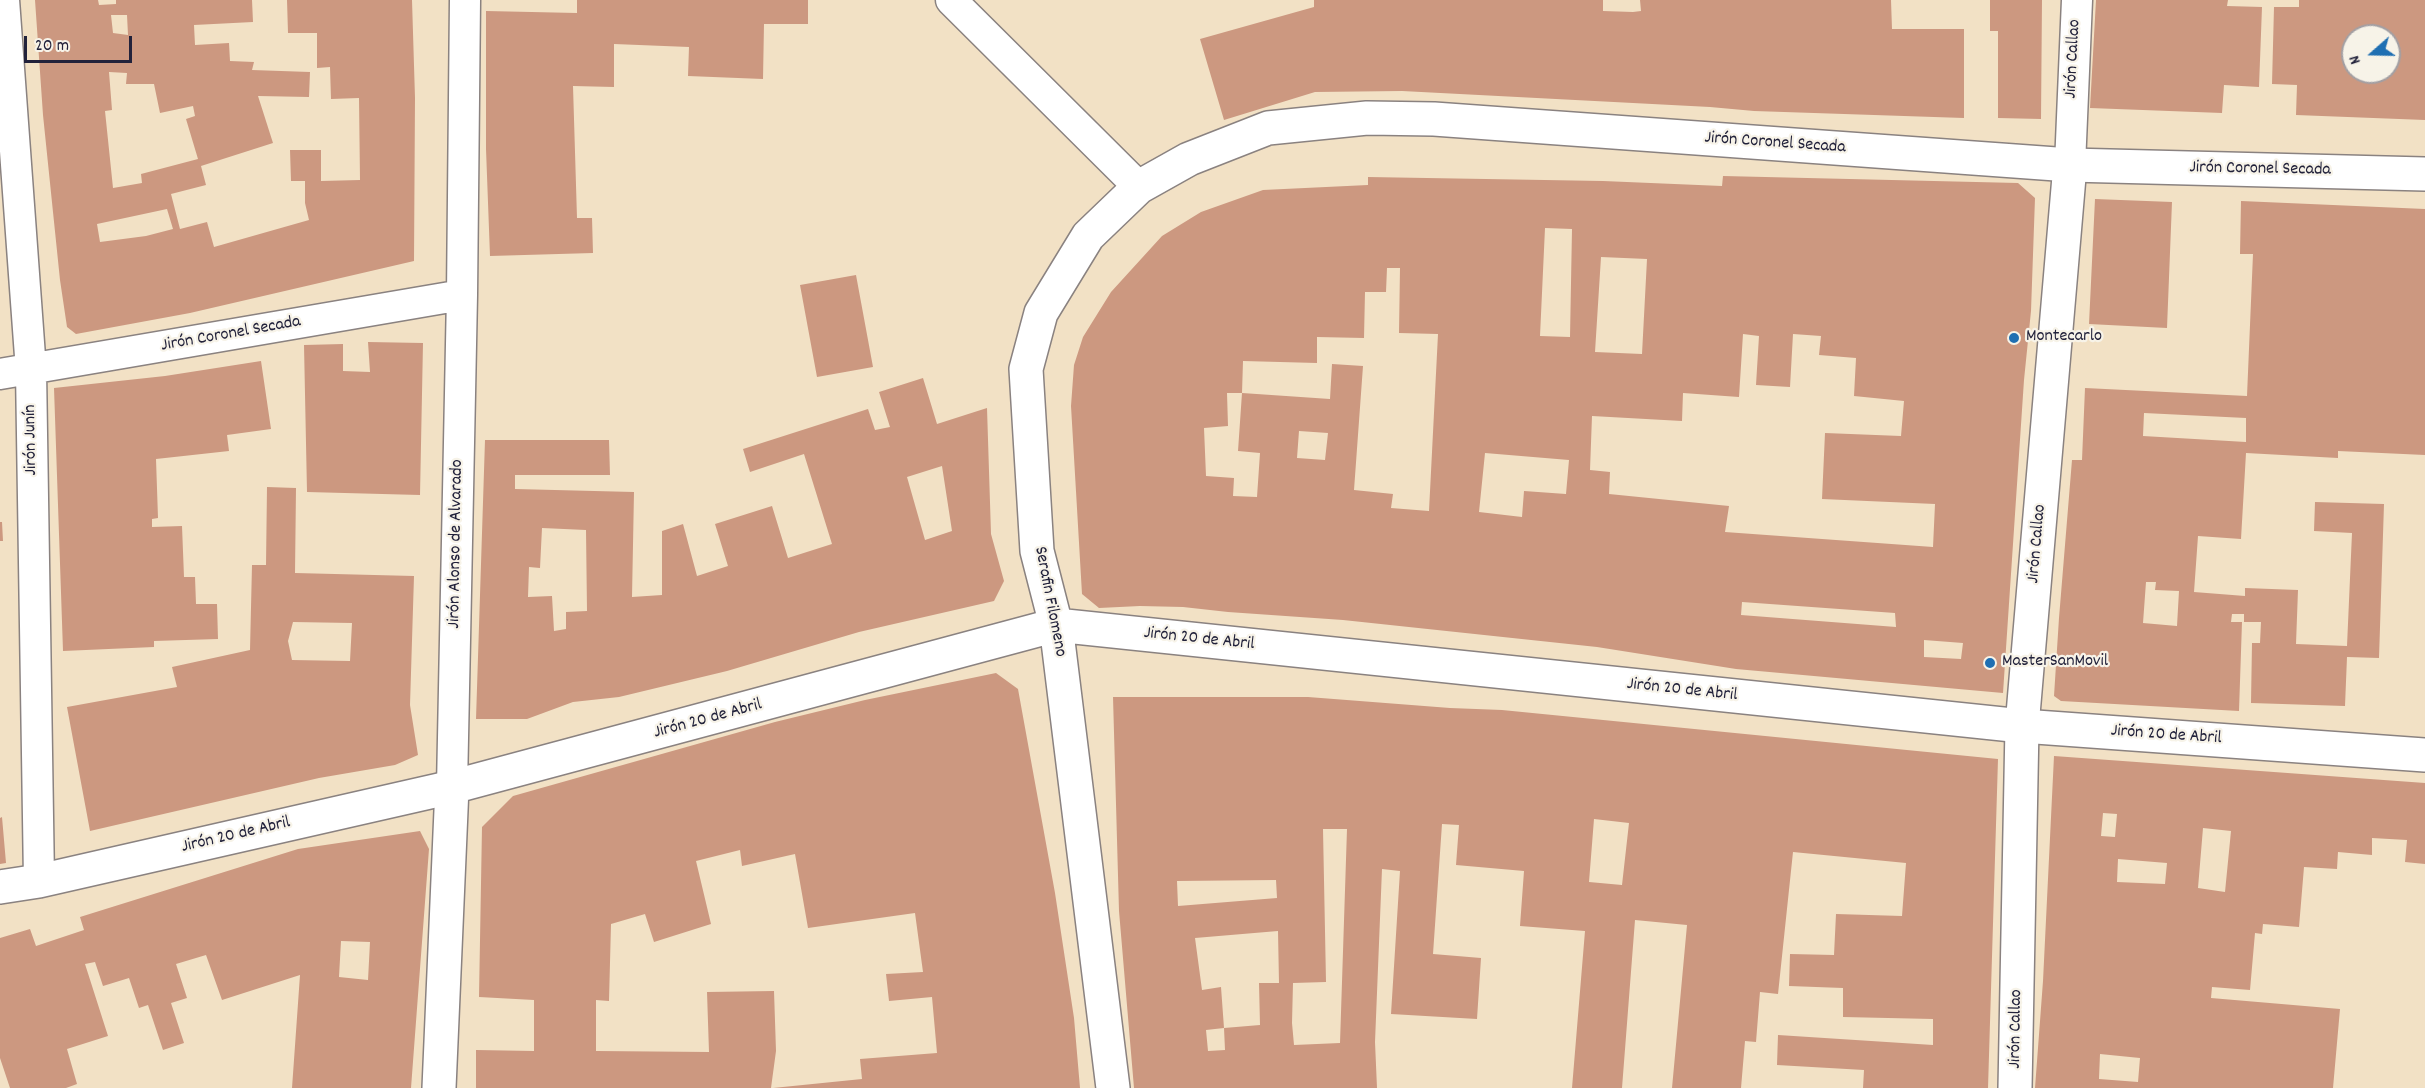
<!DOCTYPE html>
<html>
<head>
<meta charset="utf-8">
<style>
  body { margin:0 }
  #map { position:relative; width:2425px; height:1088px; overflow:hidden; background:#f2e1c5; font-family:Dekko,sans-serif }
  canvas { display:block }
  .north { position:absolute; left:2341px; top:24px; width:60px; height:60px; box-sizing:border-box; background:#f7f3e8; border:2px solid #a29fa3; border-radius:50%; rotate:250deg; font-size:16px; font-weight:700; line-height:24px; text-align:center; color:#22223b }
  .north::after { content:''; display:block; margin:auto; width:21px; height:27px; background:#1f6fb2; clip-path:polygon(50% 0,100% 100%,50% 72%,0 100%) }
  .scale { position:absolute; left:24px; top:36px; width:108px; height:27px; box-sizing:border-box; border:3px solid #22223b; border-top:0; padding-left:8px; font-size:18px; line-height:21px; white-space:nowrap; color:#22223b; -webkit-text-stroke:4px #f7f3e8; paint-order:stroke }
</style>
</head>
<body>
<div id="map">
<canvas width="2425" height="1088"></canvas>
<div class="north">N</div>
<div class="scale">20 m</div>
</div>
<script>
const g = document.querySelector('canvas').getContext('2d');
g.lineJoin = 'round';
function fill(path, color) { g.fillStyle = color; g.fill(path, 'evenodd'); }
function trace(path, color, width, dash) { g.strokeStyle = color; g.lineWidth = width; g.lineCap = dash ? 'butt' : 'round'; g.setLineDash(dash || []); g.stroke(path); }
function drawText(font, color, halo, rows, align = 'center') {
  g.font = font + ' Dekko,sans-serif'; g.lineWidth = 4.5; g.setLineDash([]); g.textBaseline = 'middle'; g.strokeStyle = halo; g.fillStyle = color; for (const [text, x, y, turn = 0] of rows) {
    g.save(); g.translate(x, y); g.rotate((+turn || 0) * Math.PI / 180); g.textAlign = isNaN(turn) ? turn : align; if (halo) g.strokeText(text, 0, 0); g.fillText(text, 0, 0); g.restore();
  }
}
fill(new Path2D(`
  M35,0H98L99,5L116,4V0H252L253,22L194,25L195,45L229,43L230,61L254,62L252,70L310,72L309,97L258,96L273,143L201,166L206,185L171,194L180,229L207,222L214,247L309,220L305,203V181H291L290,150H321V181L360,180L359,98L331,99L330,67L317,68V33H288L287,0H412L415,98L414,261L190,313L76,334L67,327L60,280L43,115ZM111,15H127L128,35L113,33ZM109,72L127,73L126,84H154L160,113L193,106L195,116L186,119L198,159L141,174L142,183L113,188L105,111L112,110ZM167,209L173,229L146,236L100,242L97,224Z
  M577,0H808V24H764L763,79L688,76L689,47L614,44V87L573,86L577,218H592L593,253L490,256L486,149V11L577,13Z
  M1314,0H1603V11L1633,12L1641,11L1640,0H1891L1892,29H1964V118L1754,111L1710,107L1402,91L1315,92L1224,120L1200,39L1314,7Z
  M1990,0H2042L2041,119L1998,118V31H1990Z
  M2096,0H2228L2227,6L2262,7L2259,87L2224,85L2222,113L2090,108Z
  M2299,0H2425V120L2296,115L2297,85L2272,84L2274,7H2299ZM2353,36H2389V72H2353Z
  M1723,176L2018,183L2035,198L2031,311L2024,380L2003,693L1736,669L1597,647L1343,620L1228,612L1183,607L1140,606L1099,608L1082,594L1071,406L1074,365L1083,337L1111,292L1162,236L1201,212L1263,190L1368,185V177L1603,181L1722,186ZM1545,228L1572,229L1570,337L1540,336ZM1601,257L1647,259L1642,354L1595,352ZM1387,268H1400L1399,333L1438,334L1429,511L1391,508L1393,494L1354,490L1363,366L1332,364L1330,399L1242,393L1238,451L1260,453L1257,497L1233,496L1234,478L1206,476L1204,428L1228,426L1227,393H1242L1243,361L1317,363V337L1364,338L1365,292H1386ZM1743,334L1759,336L1756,385L1790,387L1793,334L1821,336L1819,355L1856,358L1854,396L1904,401L1901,436L1825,433L1822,499L1935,504L1933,547L1725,532L1729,506L1609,494L1610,472L1590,470L1592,416L1682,421L1683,393L1739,397ZM1299,431L1328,433L1325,460L1297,458ZM1485,453L1569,460L1566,494L1524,491L1522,517L1479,512ZM1742,602L1895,613L1896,627L1741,615ZM1924,640L1963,643L1961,659L1924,657Z
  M2095,199L2172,202L2167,328L2089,324Z
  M2241,201L2425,209V455L2338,451V458L2246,453L2241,539L2198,536L2194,592L2245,596V588L2298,590L2296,644L2347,646L2352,533L2314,531L2315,502L2384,504L2379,658L2347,657L2345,706L2251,703L2252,643H2260L2261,622H2244V614H2232L2231,622H2242L2239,711L2061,701L2054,696L2059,618L2072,460H2082L2085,388L2247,396L2253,254H2240ZM2144,413L2246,418V442L2143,436ZM2146,582H2156L2155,590L2179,591L2177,626L2143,623Z
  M856,275L873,367L817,377L800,285Z
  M368,342L423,343L420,495L307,492L304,345L343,344V371L370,372Z
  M261,361L271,429L227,435L229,451L156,459L158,518L152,519V527L182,526L184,577H195L196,604H217L218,639L154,641V647L63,651L54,388L165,376Z
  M923,378L937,424L987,408L991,534L1004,581L994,601L859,632L727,671L619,697L573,702L527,719H476L485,440H609L610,475H515V489L634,492L632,597L662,595V531L683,524L697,576L728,566L715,524L772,506L788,558L832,544L804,454L750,472L743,449L868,409L875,430L890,427L879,392ZM942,466L952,531L925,540L907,477ZM542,528L586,530L587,611L566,612V629L554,631L552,596L528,597L529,567L540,568Z
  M267,487L296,488L295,573L414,576L410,705L418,755L395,765L319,778L90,831L67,707L177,687L172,667L250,650L252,565H266ZM293,622L352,623L350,661L292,660L288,641Z
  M0,522H2L3,541H0Z
  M996,673L1018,689L1055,893L1074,1018L1080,1088H773L862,1079L860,1059L937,1053L932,997L889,1001L886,974L923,972L915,913L808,928L795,854L742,866L740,850L696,861L711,924L654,942L645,914L611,924L609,1001L596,1000V1051L709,1052L707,992L774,991L776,1051L771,1088H476V1050L534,1051V1000L479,997L482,827L513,796L775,722L865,700Z
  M1113,697H1308L1450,708L1502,710L1998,759L1988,1088H1863L1864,1070L1777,1065L1778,1035L1933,1045V1019L1843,1017V988L1789,986L1790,954L1834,955L1836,914L1902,916L1906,863L1793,852L1778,994L1760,992L1756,1042L1745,1041L1741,1088H1672L1687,925L1635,920L1622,1088H1572L1585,931L1520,926L1524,871L1456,865L1459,825L1442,824L1433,954L1481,958L1477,1019L1391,1014L1400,871L1382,869L1375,1042L1377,1088H1134L1119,911ZM1594,819L1629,823L1622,885L1589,882ZM1323,829H1347L1340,1043L1294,1045L1292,1023L1293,983L1326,982ZM1276,880L1277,898L1178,906L1177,881ZM1278,931L1279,983H1259L1260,1025L1224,1028L1225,1050L1208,1051L1206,1030L1224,1028L1221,987L1202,990L1195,938Z
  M2054,756L2425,783V864L2405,862L2407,840L2372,838V855L2338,852L2337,869L2304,867L2299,927L2263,924L2262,934L2255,933L2250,990L2212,987L2211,998L2340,1009L2333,1088H2035L2043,981ZM2103,813L2117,814L2115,837L2101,836ZM2203,828L2231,831L2225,892L2198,888ZM2118,859L2167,863L2165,884L2117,882ZM2100,1054L2140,1058L2138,1082L2099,1079Z
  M2,817L6,863L0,864V818Z
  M420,831L429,849L411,1088H292L300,975L222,1000L206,955L176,964L187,998L171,1003L184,1043L163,1050L148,1005L139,1008L129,978L103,986L95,962L85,964L108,1036L67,1049L77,1084L66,1088H10L0,1058V938L30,929L36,946L84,930L80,917L298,849ZM341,941L370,942L368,980L339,977Z`), '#cc9880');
const minor = new Path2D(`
  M4,0L31,370L39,881
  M951,0L1139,187
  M2070,165L2077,0
  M0,374L462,295
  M452,787L462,295L465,0`);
const tertiary = new Path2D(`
  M0,887L39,881L452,787
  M2015,1088L2022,726L2070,165`);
const secondary = new Path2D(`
  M439,1088L452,787L1056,625L2022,726L2425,755
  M1113,1088L1056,625L1037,551L1026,369L1041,313L1088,236L1139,187L1189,159L1268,128L1367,118L1434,119L2070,165L2425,174`);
trace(minor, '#8a8280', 33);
trace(tertiary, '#8a8280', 36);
trace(secondary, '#8a8280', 36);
trace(minor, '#fff', 30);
trace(tertiary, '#fff', 33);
trace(secondary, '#fff', 33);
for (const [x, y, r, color] of [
  [2014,338,6,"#1f6fb2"],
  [1990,663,6,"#1f6fb2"]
]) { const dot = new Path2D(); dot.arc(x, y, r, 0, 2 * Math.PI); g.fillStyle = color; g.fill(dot); trace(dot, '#f7f3e8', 2); }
drawText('18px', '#22223b', '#f7f3e8', [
  ["Jirón Callao",2074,59,-87],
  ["Jirón Coronel Secada",1775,144,4],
  ["Jirón Coronel Secada",2260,170,1],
  ["Jirón Coronel Secada",231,335,-10],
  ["Jirón Junín",32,440,-91],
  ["Jirón Alonso de Alvarado",457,544,-89],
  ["Jirón Callao",2038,544,-85],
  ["Serafin Filomeno",1049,602,79],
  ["Jirón 20 de Abril",1199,640,6],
  ["Jirón 20 de Abril",1682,691,6],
  ["Jirón 20 de Abril",708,720,-15],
  ["Jirón 20 de Abril",2166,736,4],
  ["Jirón 20 de Abril",236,836,-13],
  ["Jirón Callao",2017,1029,-89]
]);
drawText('18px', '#22223b', '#f7f3e8', [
  ["Montecarlo",2026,338],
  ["MasterSanMovil",2002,663]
], 'left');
</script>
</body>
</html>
